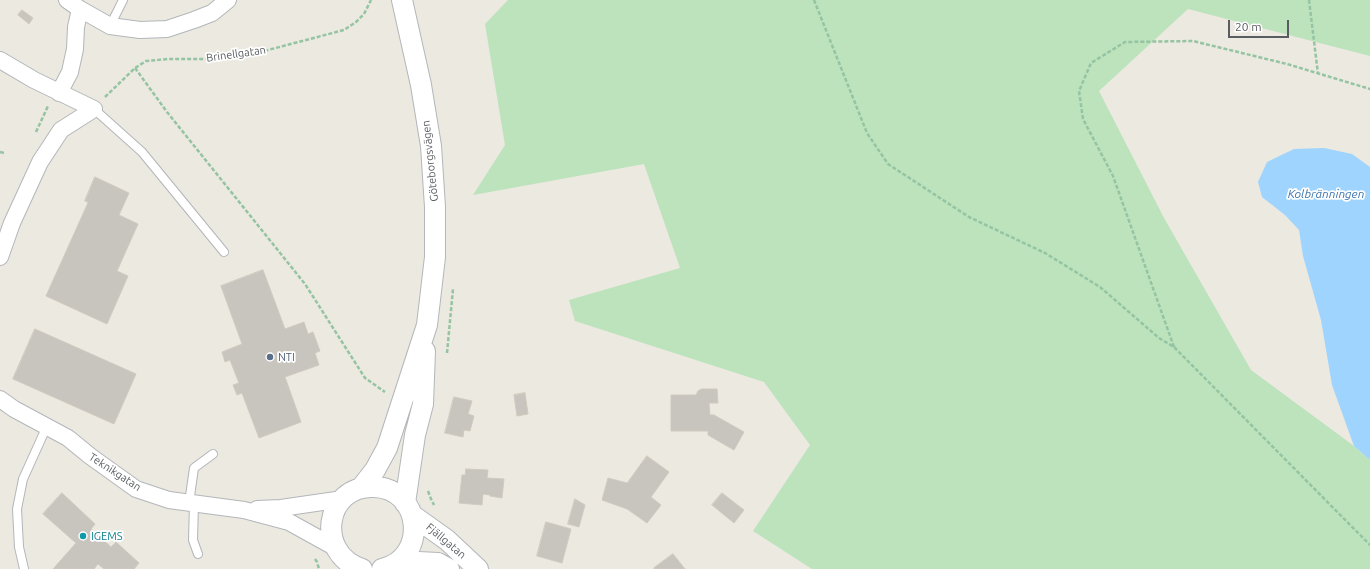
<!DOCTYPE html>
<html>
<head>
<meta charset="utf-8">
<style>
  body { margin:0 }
  #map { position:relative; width:1370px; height:569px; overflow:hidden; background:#ebe9e0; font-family:Ubuntu,sans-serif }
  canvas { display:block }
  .scale { position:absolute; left:1228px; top:20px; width:61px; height:18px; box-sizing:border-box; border:2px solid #595c60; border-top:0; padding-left:5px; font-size:12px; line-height:14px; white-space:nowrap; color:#595c60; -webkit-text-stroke:3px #fff; paint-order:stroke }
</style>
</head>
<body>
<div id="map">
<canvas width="1370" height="569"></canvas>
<div class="scale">20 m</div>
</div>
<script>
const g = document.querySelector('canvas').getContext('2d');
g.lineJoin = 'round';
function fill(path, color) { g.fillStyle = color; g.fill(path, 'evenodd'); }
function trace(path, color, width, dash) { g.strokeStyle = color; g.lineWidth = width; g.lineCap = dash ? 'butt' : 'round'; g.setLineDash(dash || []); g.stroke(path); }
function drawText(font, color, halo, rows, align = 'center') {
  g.font = font + ' Ubuntu,sans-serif'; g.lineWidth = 3.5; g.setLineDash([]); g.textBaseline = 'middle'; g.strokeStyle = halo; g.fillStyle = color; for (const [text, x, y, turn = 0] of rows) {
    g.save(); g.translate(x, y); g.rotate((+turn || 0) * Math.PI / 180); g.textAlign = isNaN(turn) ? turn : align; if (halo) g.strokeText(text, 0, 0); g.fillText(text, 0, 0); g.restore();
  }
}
fill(new Path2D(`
  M508,0H1370V56L1188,9L1099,91L1164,218L1251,370L1354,446L1370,460V569H812L753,531L810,445L764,382L575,321L569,300L680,268L644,164L473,195L505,145L485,24Z`), '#bce3bc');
fill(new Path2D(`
  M1324,148L1352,154L1370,167V460L1354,446L1332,385L1321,320L1303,256L1299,230L1285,215L1262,197L1258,182L1267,162L1294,149Z`), '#9ed4fd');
const building = new Path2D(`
  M22,10L33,18L29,24L18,15Z
  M95,177L129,193L119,215L138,224L117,271L128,276L107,324L46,296L87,205L88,202L85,201Z
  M263,270L285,329L304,322L308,334L313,332L320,351L315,353L319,365L285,377L301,422L259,438L242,393L237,395L233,385L239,383L230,360L225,362L222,352L242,344L221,286Z
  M35,329L136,374L114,424L13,379Z
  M702,389H717L718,403H709L710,415H714L744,432L734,450L708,435V431H671V395H696L698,391Z
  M525,393L528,414L517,416L514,395Z
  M454,397L472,401L468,414L474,416L470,431L464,430L463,437L445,433Z
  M647,456L669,472L651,497L661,505L647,523L627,509L602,500L608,478L627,483Z
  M466,469L488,470L487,478L504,479L502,498L490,496V495L483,494L482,505L459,503L462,475H465Z
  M62,493L95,524L91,529L111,547L116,542L139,563L134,569H104L98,564L94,569H53L76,543L43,514Z
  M722,493L744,510L734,523L712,505Z
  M575,499L585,505L579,527L568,524Z
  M546,522L571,529L562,563L537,556Z
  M673,554L685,569H654V568Z`);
fill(building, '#c8c5bf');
trace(building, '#d0cabe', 1);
const service = new Path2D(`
  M110,26L123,0
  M94,109L142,152L224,252
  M189,503L194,468L213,454
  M194,504L193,540L198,554
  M24,569L19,547L17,509L23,479L47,426`);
const minor = new Path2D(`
  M67,0L80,9L110,26L140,30L167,29L194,20L212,13L228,0
  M0,60L34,80L94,109
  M59,93L70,72L75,49L76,27L80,9
  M0,257L12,223L40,162L61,130L94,109
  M0,399L14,409L68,438L90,456L136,489L169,500L244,510L289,522L336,548
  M257,509L281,508L343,499`);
const tertiary = new Path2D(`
  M361,488L375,470L387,448L427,325L435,257V207L431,146L421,85L402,0
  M405,503L415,435L423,404L425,351
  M412,515L447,540L478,569
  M399,561L438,563L449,569
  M362,569C315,554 324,485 374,487C422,488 429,558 382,569`);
trace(service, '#b3b6ba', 10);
trace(minor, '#b3b6ba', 18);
trace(tertiary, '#b3b6ba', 22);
trace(new Path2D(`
  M814,0L867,133L888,164L969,217L1045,253L1100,287L1159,338L1174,347L1370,545
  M1309,0L1318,74
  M135,68L167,112L305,284L365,378L385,392
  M105,97L135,68L146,61L168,59H216L268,50L344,30L356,22L364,14L371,0
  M36,132L48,106
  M0,152L4,153
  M1174,347L1113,176L1083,119L1079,91L1091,63L1125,42L1193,41L1287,64L1370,89
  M447,353L453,289
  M428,491L431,499L434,505
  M315,559L317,562L319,569`), '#95c4a2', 2.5, [4, 2]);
trace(service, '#fff', 8);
trace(minor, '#fff', 16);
trace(tertiary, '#fff', 20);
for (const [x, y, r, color] of [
  [270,357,4,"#5c6f8a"],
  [83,536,4,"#0f9aa8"]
]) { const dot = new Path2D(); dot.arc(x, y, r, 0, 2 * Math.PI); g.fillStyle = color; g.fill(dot); trace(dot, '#fff', 1.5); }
drawText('11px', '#595c60', '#fff', [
  ["Brinellgatan",236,54,-8],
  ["Göteborgsvägen",430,161,-96],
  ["Teknikgatan",115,472,33],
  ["Fjällgatan",446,541,40]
]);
drawText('11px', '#4e5e75', '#fff', [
  ["NTI",278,357]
], 'left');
drawText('11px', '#0d838f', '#fff', [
  ["IGEMS",91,536]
], 'left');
drawText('italic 12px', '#3d75ae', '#fff', [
  ["Kolbränningen",1326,194]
]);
</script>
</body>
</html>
